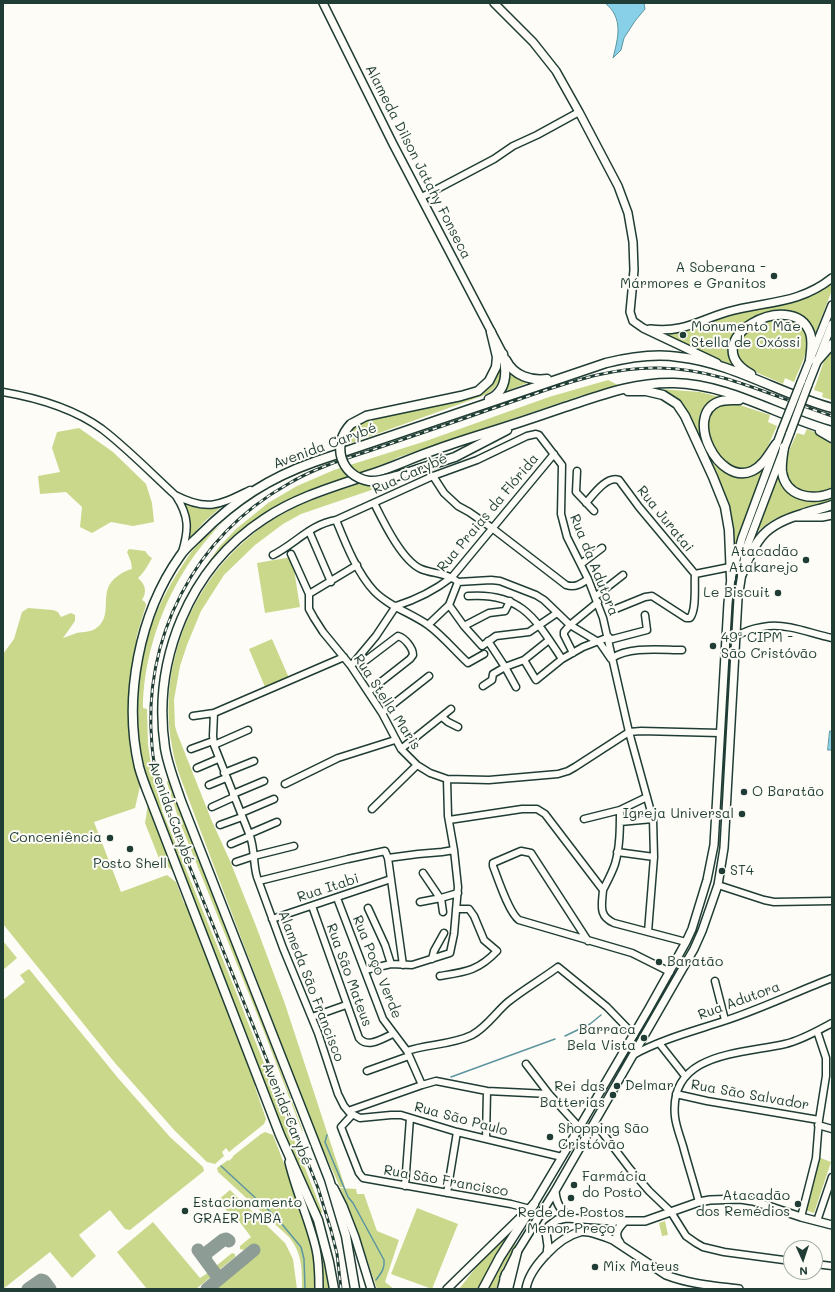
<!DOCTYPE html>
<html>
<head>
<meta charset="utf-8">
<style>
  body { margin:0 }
  #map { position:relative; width:835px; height:1292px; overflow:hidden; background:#fdfcf7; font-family:Mali,sans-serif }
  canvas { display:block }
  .frame { position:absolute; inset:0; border:4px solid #1f3d34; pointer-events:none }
  .north { position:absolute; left:783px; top:1240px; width:40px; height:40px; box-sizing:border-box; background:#fdfcf7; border:1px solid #a4b0a9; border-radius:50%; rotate:177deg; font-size:11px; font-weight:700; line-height:16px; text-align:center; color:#1f3d34 }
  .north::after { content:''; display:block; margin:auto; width:14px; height:18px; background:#1f3d34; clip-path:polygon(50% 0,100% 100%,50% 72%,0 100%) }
</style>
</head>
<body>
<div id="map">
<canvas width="835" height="1292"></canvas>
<div class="frame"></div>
<div class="north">N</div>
</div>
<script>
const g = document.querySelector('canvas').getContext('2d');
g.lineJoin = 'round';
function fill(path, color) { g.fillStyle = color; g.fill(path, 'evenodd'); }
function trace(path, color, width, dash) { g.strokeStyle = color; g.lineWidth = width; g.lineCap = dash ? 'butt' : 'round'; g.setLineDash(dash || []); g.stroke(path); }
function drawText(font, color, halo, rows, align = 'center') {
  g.font = font + ' Mali,sans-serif'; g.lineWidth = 4; g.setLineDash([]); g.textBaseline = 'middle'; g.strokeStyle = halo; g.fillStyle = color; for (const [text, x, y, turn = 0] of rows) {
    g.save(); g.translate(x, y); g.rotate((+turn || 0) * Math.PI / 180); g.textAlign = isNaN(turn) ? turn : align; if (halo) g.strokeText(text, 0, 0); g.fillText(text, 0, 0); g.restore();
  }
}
fill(new Path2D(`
  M832,283V290L814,337C810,323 799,311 783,312C777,312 771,315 765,317C760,318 755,319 750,321C730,329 727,350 735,367L665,334C690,331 714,320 739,313C774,303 799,306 832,283Z
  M783,318C787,319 792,319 795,320C820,334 801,364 794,382L785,378L783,384L744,367L739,361L736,345L744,331L765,321Z
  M832,348V400L822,397L823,393L814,390L827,352Z
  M500,369C502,381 495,390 485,395L343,446L350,430L359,423L473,397C487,391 494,382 500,369Z
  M508,370L524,381L530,382L501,393Z
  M608,380L618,385L580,396L399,457C372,471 342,478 314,489C282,501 251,520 226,544C218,551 212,561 204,569L219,547L236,529L268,503L297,486L334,470L426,441L549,397Z
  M660,389L700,392L720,397C712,400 706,404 701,412C692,433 716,477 739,477C748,477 755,473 763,470L733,551L727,502L718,477L698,435L677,400Z
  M722,403L737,404L770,415L768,422L777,426L763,457L755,467L733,470L716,455L705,427L713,406Z
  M79,428L113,452L146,484L152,503L154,522L133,526L111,522L92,533L80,527L82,507L66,492L40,494L38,476L60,472L52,448L57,432Z
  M807,429L827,437L832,441V490L810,495L789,485C781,462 788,454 797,433L804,435Z
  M336,459C330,463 318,466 311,469C295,475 279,482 264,491C191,533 144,625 143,708L147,709L148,745L152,772L163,813L234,987L322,1211L320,1217L278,1119L147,780C141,752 135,725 137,696C140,650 155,607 180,569C184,563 188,556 192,551C201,540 213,531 223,522C235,511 247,500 261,491C283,476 310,467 336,459Z
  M779,473C781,478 783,485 787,490C797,504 817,498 832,496V501C813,507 792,510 775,519C767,523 761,529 754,534Z
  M358,484L372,486L386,485L301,514L283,524L255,545L224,575L201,611L187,645L180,666L174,700L175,726L177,733L211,819L230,861L256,926L285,1004L345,1187H340L313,1128L184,787C179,774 174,760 172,746C156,655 200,563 279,516C303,502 331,493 358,484Z
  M184,504L201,509L220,508L204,522L189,539C192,527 191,515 184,504Z
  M129,549L145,551L149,556L152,558C148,565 144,573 138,578C146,585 147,592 142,600L145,602L146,605L137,635L132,668L130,704L141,782L135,808L94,822L121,892L167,875L176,882L184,903L189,905L255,1080V1087L266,1119L264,1124L229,1152L226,1148L222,1152L224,1156L215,1164L207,1162L175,1131L115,1063L3,924V654L14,639L22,612L28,608L53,610L58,612L61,617L71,613L75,615V621L63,638C67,637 70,635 74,634C81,631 89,633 95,629C111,619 103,601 108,588C111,579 123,571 132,569L131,562L127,552Z
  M292,557L300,607L265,613L257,563Z
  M272,639L289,678L265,687L249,649Z
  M169,776L176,798L258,1010L303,1131H302L263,1029L179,820L167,783Z
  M148,804L176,873L160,861L145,823Z
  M3,941L17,958L3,970Z
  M29,969L118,1078L170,1137L203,1167L204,1171L130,1230L125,1229L110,1210L79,1235L96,1256L72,1278L50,1252L3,1289V1000L25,982L20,975Z
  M265,1132L273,1135L299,1202L314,1254L315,1289H302C302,1268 302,1253 289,1237L218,1172L217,1168L228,1160L229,1161L233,1157V1156L261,1134Z
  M818,1157L831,1162L814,1213L805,1210Z
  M340,1188L356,1189L357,1194H364L377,1231L399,1240L385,1282L394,1289H377L354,1221Z
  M230,1190L285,1243L293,1259L297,1289H215L258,1254L250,1245L244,1250L240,1249V1246L251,1237L236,1217L233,1218L218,1200Z
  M417,1208L458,1224L432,1289L391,1274Z
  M665,1221L668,1235L662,1236L659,1223Z
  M153,1222L200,1278L209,1272L212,1273V1276L196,1289H147L117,1252Z
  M508,1234L478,1289H459L481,1261Z
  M318,1239H319L330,1289H324L323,1272Z
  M514,1243L516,1245L503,1268L496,1289H488L502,1262Z
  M232,1253L235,1254V1257L220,1269L218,1270L216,1266Z`), '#cad88c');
const water = new Path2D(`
  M605,3H644L645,9L635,21L624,38L621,50L613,58C618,38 624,18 605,3Z
  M830,731H832V750H828Z`);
fill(water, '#87d0e7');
trace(water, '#5d959f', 1);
trace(new Path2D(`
  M565,1036L590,1024L601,1015
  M451,1077L555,1039
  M327,1135L325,1142L348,1197L353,1203L384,1260C385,1269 381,1273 376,1280
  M221,1166L276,1217L301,1247L304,1259L305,1289`), '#5d959f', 1.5);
trace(new Path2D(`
  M198,1250L217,1276V1279L215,1282
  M206,1260L205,1254L223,1240L226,1239L229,1241
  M28,1289L41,1280L44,1281L50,1289
  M207,1289L254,1250`), '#8e9c96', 13);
const minor = new Path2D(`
  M422,197L494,159L513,146L537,135L579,112
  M3,392C38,398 73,408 102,429C128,449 151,473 175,495C208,512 219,505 250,490
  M577,471L576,492L594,511
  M433,476L444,493L458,506L469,512L492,528L566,585C575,588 581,584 588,579
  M176,496C189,516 189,529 182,552
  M374,503C383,521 402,561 421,569C433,574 448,573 458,582L491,580L500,581L536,595L544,600L570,625L600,643L611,659
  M586,503C593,495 607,475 619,480L639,507L695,574C694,586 697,609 690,618H686L652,596L645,597L613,610
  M336,520C345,542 357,573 374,591C388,606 411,613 428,625C443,636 455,651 468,663L484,654
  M309,531L331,582
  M291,554L309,594
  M273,555C295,544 311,524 336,520L433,476L477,460L527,436L536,434L539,435L562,465L561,514L567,537L588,579L603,618L629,732L653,819L654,857L648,932
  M581,564L602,548
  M357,565L309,594V609L314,618L323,632L351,666L382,713L401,749L417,765L430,773L447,779L489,780L558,774L568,771L575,767L629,732L641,731L720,733
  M695,574L730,567
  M468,596C522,592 536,620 562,659
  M596,596L623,575
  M449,605L464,626L482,646L496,636L529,632L557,613
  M396,606C418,599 434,591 452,577L554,454
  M428,625L449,605L458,582
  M464,626L489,613L505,611L510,601
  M736,635C740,635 741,633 745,632C751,629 761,627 769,626C789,624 812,634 832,638
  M609,640L647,630L645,615
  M488,641L505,667L516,687
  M573,653L564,635V632L570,625L598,602
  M612,658C630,646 661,650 682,650
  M524,660L536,680L562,659L583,647L609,637
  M365,661L398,636C405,638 413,648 413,655L410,659L368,692
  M351,666L376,636L396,606
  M483,686L492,680L493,674L505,667L524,660L549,640
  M214,713L213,736L214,745L250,836C255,850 253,864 257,877L283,948L318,1033L338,1094L344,1106L350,1113L360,1118L391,1115H401L457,1132L562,1157
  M382,713L429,676
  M193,716L214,713L344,657
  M442,717L448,722L458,727
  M214,745L248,730
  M191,749L213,741
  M401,749L451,709
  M197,768L218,759
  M224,773L254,761
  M285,784L338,758L395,740
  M209,785L226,778
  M233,794L264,781
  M212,807L234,797
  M372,809L417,765
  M241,813L274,799
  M584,819L620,810L647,797
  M449,820L522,809H537L545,814L603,890C602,905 598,916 614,923L686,942
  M620,822L653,819
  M220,825L242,817
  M249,834L277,822
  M231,844L250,836
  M617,852L654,857
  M388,858L418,854L442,852L454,850
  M236,862L254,856L294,846
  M423,873L440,898
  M259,881L348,859L385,851L388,858L403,965
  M718,885L764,900L774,902L832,901
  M603,890C607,882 612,873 615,864C620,847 620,828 620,810
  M337,898L383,1019L407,1051L422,1085
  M441,898L443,912
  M420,902L441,898L458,893
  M312,906L359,1038C368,1049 383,1038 393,1034
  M368,908L385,945L391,964
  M272,919L391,879
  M588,941L531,853L521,851L493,863V866C498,879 509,913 519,920L632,953L670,972
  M432,959L434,951L444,933
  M365,970L391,964L412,965L450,953L454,934L458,887L454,850L448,816L447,779
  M440,976C465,972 478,971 497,951L484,940L474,916L469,909H456
  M715,981L725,1020
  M312,1017L346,1005
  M659,1043L685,1076
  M407,1051C427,1044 452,1045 472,1035C487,1027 496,1012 508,1002C524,989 542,979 558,967L607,1007L634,1035
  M633,1055C662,1039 694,1031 724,1021C761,1009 796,992 832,978
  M526,1064L549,1094L579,1127
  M367,1071L409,1056
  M676,1094L707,1101L819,1120
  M348,1111L422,1085L436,1081L487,1091L549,1094
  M352,1115L341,1127L359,1173L363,1178L511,1204L530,1209
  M595,1123L630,1169L649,1191L671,1212L686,1236L696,1243L703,1247L724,1252L791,1261
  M818,1125L832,1129
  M486,1139L487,1091
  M405,1186L410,1118
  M447,1193L457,1132
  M699,1202C694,1183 688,1165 683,1146C680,1136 676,1126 675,1117C668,1052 741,1054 785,1044C802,1040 817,1031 832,1023
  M801,1217L816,1158L819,1120L826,1076V1058L817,1031
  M817,1221L832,1177
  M815,1264L832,1266`);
const major = new Path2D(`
  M323,3L393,144L503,354
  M494,3L533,42L556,71L579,112L618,186L628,213L633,242L634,270L630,312L633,321L643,328L717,363
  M650,329C683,333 697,321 727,312C765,301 798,305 832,278
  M801,382L832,305
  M808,385L832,324
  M797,517H822L832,515
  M289,1162C296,1192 309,1219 316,1249C319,1262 319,1276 319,1289
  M334,1188L343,1206L355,1237L371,1289
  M555,1191C556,1204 561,1212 572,1218
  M604,1236C611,1232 613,1229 612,1221
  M620,1243C613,1234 618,1228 625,1221
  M547,1254L548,1246L546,1232L549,1226L557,1220L566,1218L612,1221H645L699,1202L710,1200L740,1199L753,1201L801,1217L832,1225
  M504,1278L517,1252L555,1191L694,949L702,931L718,885L724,848L738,598L746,549L790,433
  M447,1289L534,1204L562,1157L648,1010L686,942L692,929L707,880L714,845L728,603L731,578L742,538L782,430
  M526,1289C529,1268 559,1237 580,1232C587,1230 606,1237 613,1240L666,1275C689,1284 715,1286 739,1289`);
const highway = new Path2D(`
  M506,360C514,376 531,381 547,379
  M817,361L832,344
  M751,374C692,341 793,286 810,333C813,341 811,351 810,360
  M628,391H646L663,395L677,404L685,416L713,477L725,507L729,530L731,578
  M489,399C508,391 507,371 503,354
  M739,400C732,400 725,399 718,402C684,416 718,486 752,471C763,466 769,454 776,444
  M351,424L366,416L461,396L478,391L489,381L496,367L497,357L491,332
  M820,431L832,438
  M784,447C783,455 781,464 782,472C786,497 812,501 832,493
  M400,475L455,457L507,430
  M742,574C756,539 764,525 802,514C812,510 822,509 832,505
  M334,1289L329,1262L318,1220L280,1135L150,798C146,788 142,778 139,767C123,698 139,614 180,556C185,548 194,541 201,534C235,500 269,478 314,462L606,363C630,357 655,353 679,357C733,363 780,394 832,408
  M355,1289L346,1236L329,1179L181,801C175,783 168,766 165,748C152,660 189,568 264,519C299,495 343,484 383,470C400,464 417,456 435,450C451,444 467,439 483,434C509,426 536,417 562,408C599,396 634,382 674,383C729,384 780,417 832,431
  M483,1289L500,1257L534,1204
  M502,1289L506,1274
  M508,1289L517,1252`);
trace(minor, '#1f3d34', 9);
trace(major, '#1f3d34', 10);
trace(highway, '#1f3d34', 11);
trace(minor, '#fdfcf7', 6);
trace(major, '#fdfcf7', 7);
trace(highway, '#fdfcf7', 8);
const rail = new Path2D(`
  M341,1289L337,1254L331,1230L318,1188L175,830C165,803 154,775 152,746C142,638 194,537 288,484C313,469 341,460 369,451C398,441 428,431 457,421C485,411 512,402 540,392C579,379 617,367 659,368C722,369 773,397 832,416`);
trace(rail, '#1f3d34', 3);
trace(rail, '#fdfcf7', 1.5, [4.5]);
const majorBridge = new Path2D(`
  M782,430L801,382
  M790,433L808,385`);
const highwayBridge = new Path2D(`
  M351,424C331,444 340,476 369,481C379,482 390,478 400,475`);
trace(majorBridge, '#1f3d34', 10, []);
trace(highwayBridge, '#1f3d34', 11, []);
trace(majorBridge, '#fdfcf7', 7);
trace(highwayBridge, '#fdfcf7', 8);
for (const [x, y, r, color] of [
  [774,276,4,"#1f3d34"],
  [683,335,4,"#1f3d34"],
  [806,560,4,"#1f3d34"],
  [778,593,4,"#1f3d34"],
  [713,646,4,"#1f3d34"],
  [744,792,4,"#1f3d34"],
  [742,814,4,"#1f3d34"],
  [110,838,4,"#1f3d34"],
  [130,849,4,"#1f3d34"],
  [722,871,4,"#1f3d34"],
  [659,962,4,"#1f3d34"],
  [644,1038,4,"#1f3d34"],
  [617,1086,4,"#1f3d34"],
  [613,1095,4,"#1f3d34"],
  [550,1137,4,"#1f3d34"],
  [574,1185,4,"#1f3d34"],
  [571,1198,4,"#1f3d34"],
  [798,1204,4,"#1f3d34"],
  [185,1211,4,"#1f3d34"],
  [595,1267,4,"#1f3d34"]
]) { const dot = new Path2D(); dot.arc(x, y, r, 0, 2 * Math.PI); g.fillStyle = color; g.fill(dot); trace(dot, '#fdfcf7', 1.5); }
drawText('14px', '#1f3d34', '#fdfcf7', [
  ["Alameda Dilson Jatahy Fonseca",418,162,63],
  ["Avenida Carybé",325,446,-20],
  ["Rua Carybé",410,474,-24],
  ["Rua Praias da Flórida",488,513,-50],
  ["Rua Juratai",665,519,51],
  ["Rua da Adutora",594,565,68],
  ["Rua Stella Maris",387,702,57],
  ["Avenida Carybé",171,813,70],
  ["Rua Itabi",328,888,-18],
  ["Rua Poço Verde",377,967,68],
  ["Rua São Mateus",349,975,70],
  ["Alameda São Francisco",311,986,69],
  ["Rua Adutora",739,1001,-20],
  ["Rua São Salvador",750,1095,10],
  ["Avenida Carybé",287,1114,68],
  ["Rua São Paulo",461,1119,15],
  ["Rua São Francisco",446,1181,10]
]);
drawText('14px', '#1f3d34', '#fdfcf7', [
  ["A Soberana -",766,268,"right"],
  ["Mármores e Granitos",766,284,"right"],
  ["Monumento Mãe",691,327],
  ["Stella de Oxóssi",691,343],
  ["Atacadão",798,552,"right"],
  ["Atakarejo",798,568,"right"],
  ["Le Biscuit",770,593,"right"],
  ["49ª CIPM -",721,638],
  ["São Cristóvão",721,654],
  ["O Baratão",752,792],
  ["Igreja Universal",734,814,"right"],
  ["Conceniência",102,838,"right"],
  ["Posto Shell",130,864,"center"],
  ["ST4",730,871],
  ["Baratão",667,962],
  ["Barraca",636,1030,"right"],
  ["Bela Vista",636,1046,"right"],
  ["Delmar",625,1086],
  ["Rei das",605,1087,"right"],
  ["Batterias",605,1103,"right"],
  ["Shopping São",558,1129],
  ["Cristóvão",558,1145],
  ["Farmácia",582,1177],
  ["do Posto",582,1193],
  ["Atacadão",790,1196,"right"],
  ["dos Remédios",790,1212,"right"],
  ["Estacionamento",193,1203],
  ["GRAER PMBA",193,1219],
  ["Rede de Postos",571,1213,"center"],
  ["Menor Preço",571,1229,"center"],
  ["Mix Mateus",603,1267]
], 'left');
</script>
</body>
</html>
